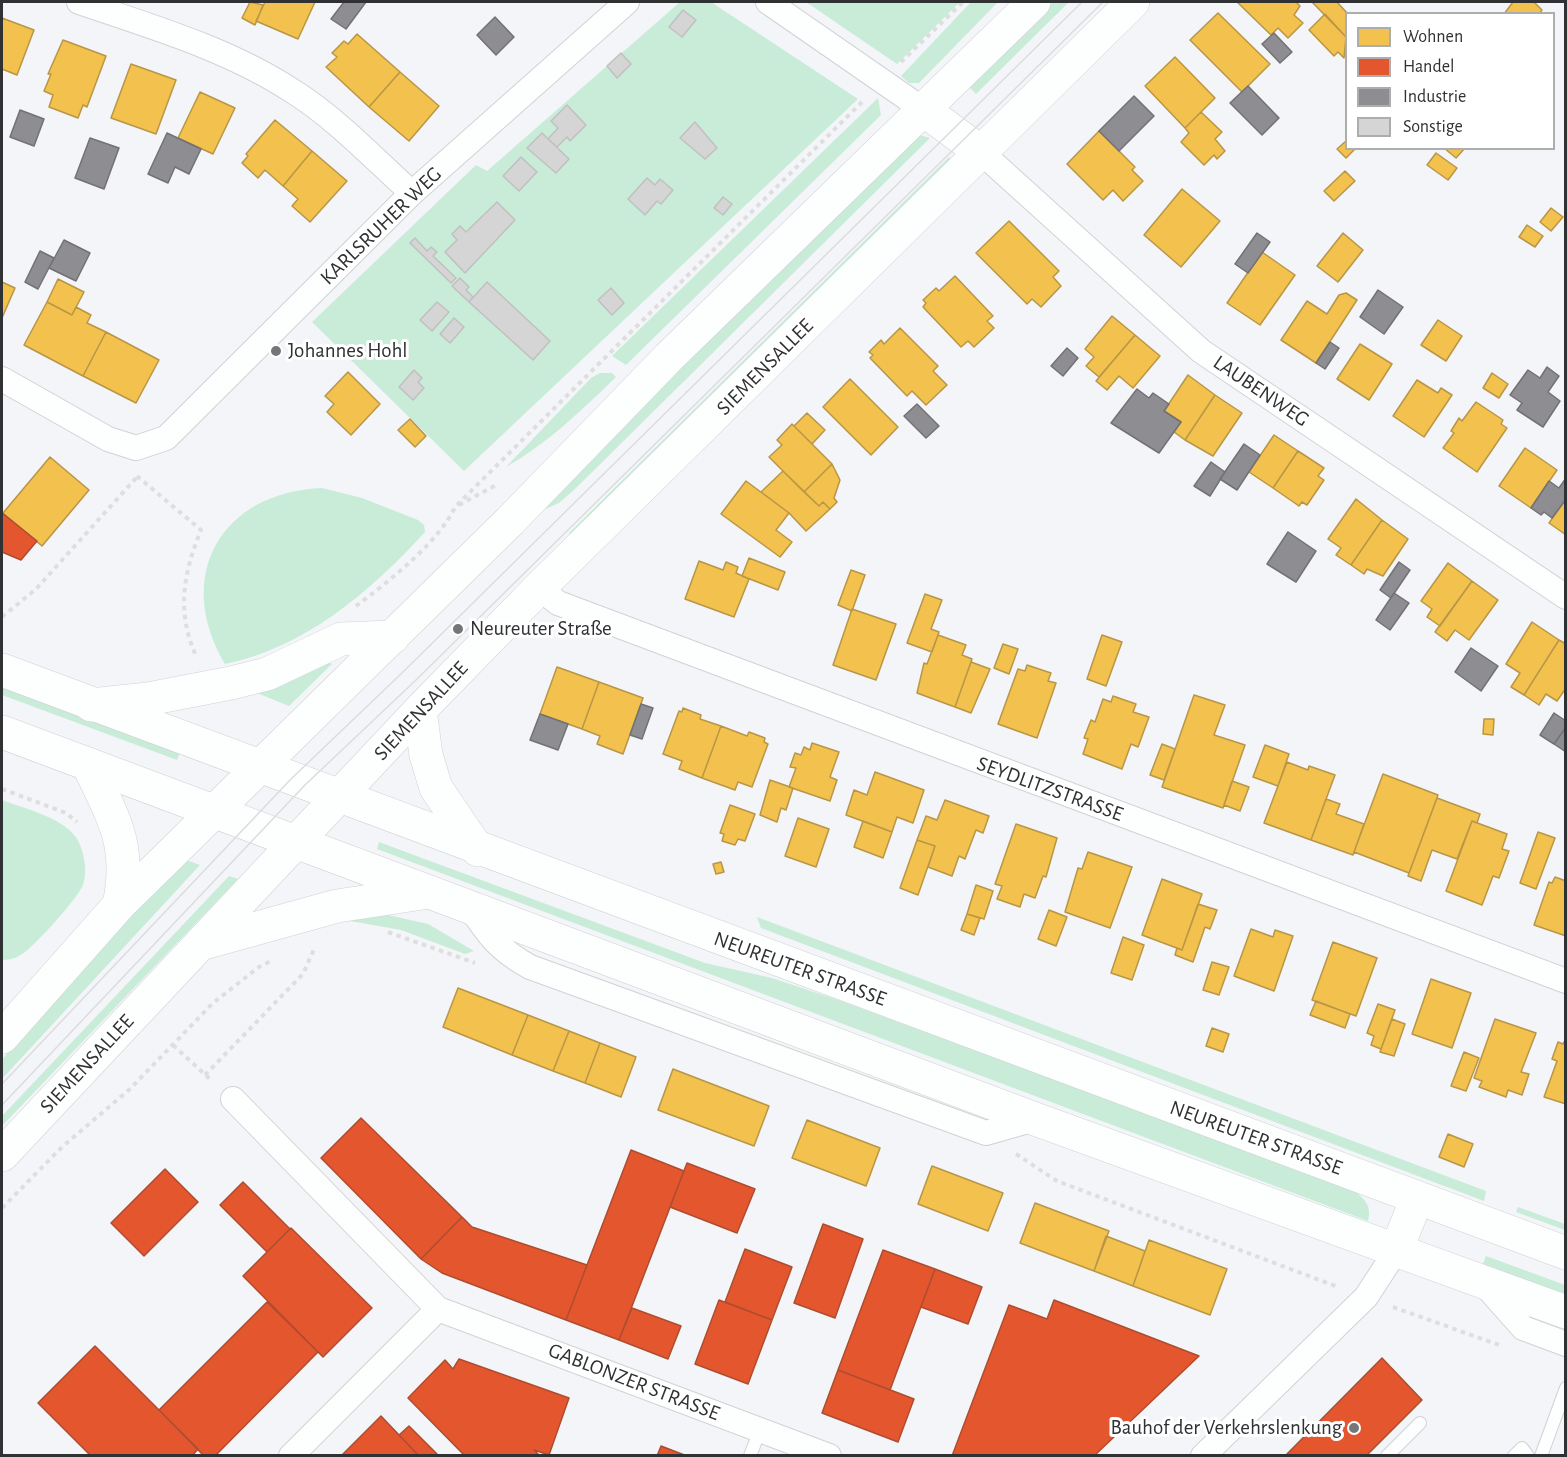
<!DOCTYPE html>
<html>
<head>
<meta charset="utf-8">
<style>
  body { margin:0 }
  #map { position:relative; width:1567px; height:1457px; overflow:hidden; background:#f3f5f8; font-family:"Alegreya Sans",sans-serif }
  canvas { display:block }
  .frame { position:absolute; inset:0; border:3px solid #2f3133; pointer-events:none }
  .legend { position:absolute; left:1345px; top:12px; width:210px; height:138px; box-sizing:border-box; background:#fff; border:2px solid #acadad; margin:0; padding:8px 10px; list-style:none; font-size:18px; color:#2f3133 }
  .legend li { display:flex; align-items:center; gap:12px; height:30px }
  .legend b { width:30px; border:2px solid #acadad }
</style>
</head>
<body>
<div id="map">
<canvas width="1567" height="1457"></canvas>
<div class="frame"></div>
<ul class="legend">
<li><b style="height:16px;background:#f2c14e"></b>Wohnen</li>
<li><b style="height:16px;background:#e4572e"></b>Handel</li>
<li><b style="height:16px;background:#8d8d92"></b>Industrie</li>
<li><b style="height:16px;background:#d5d5d5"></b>Sonstige</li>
</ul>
</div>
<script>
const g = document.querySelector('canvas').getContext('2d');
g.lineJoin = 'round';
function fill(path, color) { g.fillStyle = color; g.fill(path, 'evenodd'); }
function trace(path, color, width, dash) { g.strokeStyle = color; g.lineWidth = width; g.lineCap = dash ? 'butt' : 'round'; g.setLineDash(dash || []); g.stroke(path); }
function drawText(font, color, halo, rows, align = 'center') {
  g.font = font + ' "Alegreya Sans",sans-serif'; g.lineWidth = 6; g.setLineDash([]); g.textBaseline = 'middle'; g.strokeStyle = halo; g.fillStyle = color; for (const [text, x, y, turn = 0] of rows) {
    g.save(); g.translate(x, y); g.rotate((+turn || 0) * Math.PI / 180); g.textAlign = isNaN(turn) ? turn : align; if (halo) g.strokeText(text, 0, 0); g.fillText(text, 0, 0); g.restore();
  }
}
fill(new Path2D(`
  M680,2H711L858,99L464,471L312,322L476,165L487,171Z
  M806,2H960L897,64Z
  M971,2H998L919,83H909L901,76Z
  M1049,2H1069L976,94L966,84Z
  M878,98L881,115L626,365L612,356Z
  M919,135L930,138L575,489L559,503L543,510L588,455Z
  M949,157L952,163L575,540L569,533Z
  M600,373H612L616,377C581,411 548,443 506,467L591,378Z
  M322,488L362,498L418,520L424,525L425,532C370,592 306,647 225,664C173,576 221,492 322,488Z
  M326,661L332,664L289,706L257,693Z
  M2,685L180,752L177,760L2,695Z
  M2,800C25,809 59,816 75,836C84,848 88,871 83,885C78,898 32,950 19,956C14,959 7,960 2,960Z
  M379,842L705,963L772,978L841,1001L1355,1191C1365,1200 1372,1206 1368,1221L377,849Z
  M178,857L200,865L2,1079V1060L53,991Z
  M229,876L238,879L2,1126V1116Z
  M354,913L388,915L428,924L474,951L465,954L401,930L339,919Z
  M757,917L1486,1191L1484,1201L761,928Z
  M1518,1207L1565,1224V1230L1516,1212Z
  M1486,1256L1565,1285V1295L1482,1266Z`), '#c9ecd9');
const homes = new Path2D(`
  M250,2L263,5L255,25L242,18Z
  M265,2H315L298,39L256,21Z
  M1237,2H1296L1300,6L1294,15L1303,23L1288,38L1278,28L1271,35Z
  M1312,2H1337L1348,14L1346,37Z
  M1513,2H1534L1542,10L1539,14H1504Z
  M1218,13L1270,64L1242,92L1190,40Z
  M1325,14L1346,37L1344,58L1338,52L1334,56L1309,30Z
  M2,18L34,30L17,75L2,69Z
  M357,34L400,72L369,107L326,67L337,57L332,53L344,41L348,44Z
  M63,40L106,56L87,107L83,105L78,118L49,107L53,95L44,91L51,74H48Z
  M1175,57L1215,98L1185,128L1145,86Z
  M131,64L176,80L156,134L111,118Z
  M400,72L439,106L409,141L369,107Z
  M200,92L235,108L213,154L178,138Z
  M1201,112L1222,132L1215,139L1225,151L1217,159L1214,155L1204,165L1181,142L1189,133L1185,128Z
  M275,120L312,151L283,186L265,170L258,178L242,163L248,156L246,154Z
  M1099,131L1135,167L1132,170L1143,181L1123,201L1113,190L1103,200L1067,164Z
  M1346,141V148H1356L1346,158L1337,149Z
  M1444,148H1465L1456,158Z
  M312,151L347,181L310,222L292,206L298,199L283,186Z
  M1436,153L1457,168L1448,180L1427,165Z
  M1345,171L1355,181L1334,201L1324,191Z
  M1182,189L1220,221L1181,267L1144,235Z
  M1551,208L1563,217L1551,231L1540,222Z
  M1009,221L1059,271L1053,277L1061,286L1041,307L1032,299L1027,304L976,253Z
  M1527,225L1543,236L1535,247L1519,237Z
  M1343,233L1363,250L1338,282L1317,266Z
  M1262,252L1295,275L1260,325L1227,303Z
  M955,276L993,316L987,321L994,328L974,347L968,341L961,347L923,307L926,303L923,300L936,288L939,291Z
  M58,279L84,292L72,315L47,302Z
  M2,282L15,288L2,318Z
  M1346,293L1357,300L1316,363L1281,340L1307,301L1327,314L1339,295Z
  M47,302L72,315L76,307L91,315L87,323L106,332L83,376L24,345Z
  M1112,316L1135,335L1099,377L1086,366L1094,357L1085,349Z
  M1438,320L1462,336L1446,361L1421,345Z
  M900,328L938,366L933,371L947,385L926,405L912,391L907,396L870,358L873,355L869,352L881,340L884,344Z
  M106,332L159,360L136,403L83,376Z
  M1135,335L1160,356L1133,388L1119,376L1107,390L1096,381Z
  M1360,344L1392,364L1369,400L1337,379Z
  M348,372L380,404L351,435L327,412L334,404L325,396Z
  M1492,373L1508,384L1499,398L1483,388Z
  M1188,375L1215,395L1185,440L1174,432L1181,422L1164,411Z
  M850,379L898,427L871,455L823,407Z
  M1417,380L1438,393L1441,388L1452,395L1424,437L1393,416Z
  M1215,395L1242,413L1213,456L1185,440Z
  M1476,402L1503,420L1501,424L1507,428L1477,472L1443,448L1454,433L1451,431L1459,418L1462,421Z
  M807,413L825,430L812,444L794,426Z
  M410,419L426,436L415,447L398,430Z
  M792,424L832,464L804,492L769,457L782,445L777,440Z
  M1274,435L1298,451L1273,488L1249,472Z
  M1525,448L1557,470L1531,508L1499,486Z
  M1298,451L1324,468L1318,476L1324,480L1307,505L1302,502L1299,506L1273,488Z
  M50,457L89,490L42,546L3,513Z
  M832,464L840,480L834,498L837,502L830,509L823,502L819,506L804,492Z
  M783,471L819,506L823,502L830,509L806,531L789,513L761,492Z
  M746,481L789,513L776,530L792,542L780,557L721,514Z
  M1356,499L1382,520L1351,565L1336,555L1341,548L1328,539Z
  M1566,499V535L1549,523Z
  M1382,520L1408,539L1383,576L1367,569L1364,574L1351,565Z
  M749,558L785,572L778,590L742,576Z
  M699,561L723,570L726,562L738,567L736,573L749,579L734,617L685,599Z
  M1448,563L1472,581L1440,626L1427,617L1432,609L1421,601Z
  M851,570L865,575L852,611L838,605Z
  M1472,581L1498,600L1469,640L1455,630L1447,641L1435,632Z
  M925,594L942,600L931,629L939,632L932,652L907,643Z
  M852,609L896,624L876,680L833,665Z
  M1532,622L1559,640L1524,695L1511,687L1520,673L1506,664Z
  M938,635L966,645L962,655L972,659L955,707L917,693L924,663L927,664Z
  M1102,635L1122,642L1106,686L1087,679Z
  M1559,640L1566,644V688L1557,701L1546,694L1539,705L1524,695Z
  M1003,644L1018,649L1009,674L994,668Z
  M971,662L990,669L971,713L955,707Z
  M1027,665L1051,673L1048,681L1056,683L1037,738L998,724L1018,669L1025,671Z
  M557,667L599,682L582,729L540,714Z
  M599,682L643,698L623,754L597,744L600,736L582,729Z
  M1194,695L1225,705L1214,735L1245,745L1223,808L1162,787Z
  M1113,696L1136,704L1133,712L1149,717L1138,747L1131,744L1122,769L1083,754L1088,739L1084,738L1091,720L1095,722L1103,699L1111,702Z
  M683,708L701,715L700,719L721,726L702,778L679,769L682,761L663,754L679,711L682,712Z
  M1484,719H1494L1493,735L1483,734Z
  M721,726L747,736L749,732L765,738L764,742L768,744L752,787L738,782L735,790L702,778Z
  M812,743L839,752L830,777L837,780L830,801L789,787L796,768L790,767L795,753L801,755L804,747L810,750Z
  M1162,744L1175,749L1164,780L1150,775Z
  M1265,745L1289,754L1278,786L1253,777Z
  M1287,762L1308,770L1309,766L1335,775L1311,840L1264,823Z
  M875,772L924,790L913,823L897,817L892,832L846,815L854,790L867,795Z
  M1383,774L1438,795L1409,873L1354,852Z
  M770,780L793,788L786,810L781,808L777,822L760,815Z
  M1232,781L1249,787L1240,811L1224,805Z
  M1437,798L1480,814L1477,823L1472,821L1457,859L1432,850L1421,881L1408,876Z
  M1326,799L1340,804L1336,814L1364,824L1353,855L1311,840Z
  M945,800L989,816L983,833L976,830L965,859L959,856L952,876L928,867L935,846L917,840L926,816L937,820Z
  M730,805L755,814L745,841L738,839L735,845L722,841L724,834L720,833Z
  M798,818L829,829L816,867L785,856Z
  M863,821L892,832L883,858L854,847Z
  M1472,821L1507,834L1502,849L1509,851L1499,878L1493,876L1482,905L1446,891Z
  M1016,824L1057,838L1046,877L1043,876L1035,898L1024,894L1020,907L997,899L1002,886L995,884Z
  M1538,832L1555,838L1536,889L1520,883Z
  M917,840L935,846L918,895L900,888Z
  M1088,852L1132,867L1110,928L1065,912L1078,868L1082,869Z
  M721,862L724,872L716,874L713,864Z
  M1555,877L1566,881V936L1534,925L1549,882L1552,883Z
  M1162,879L1202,894L1182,950L1142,935Z
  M976,885L993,891L984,919L967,914Z
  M1198,904L1217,910L1210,929L1205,927L1193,962L1175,955L1177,948L1182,950Z
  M1049,910L1067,917L1056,946L1038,939Z
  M967,914L980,918L974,935L961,930Z
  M1251,929L1273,937L1275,930L1293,936L1274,991L1234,976Z
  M1123,937L1144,945L1132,980L1111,973Z
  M1333,942L1377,958L1356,1016L1312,1000Z
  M1212,962L1229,967L1219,995L1203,990Z
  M1431,979L1471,993L1452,1048L1412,1034Z
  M458,988L528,1015L512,1055L443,1027Z
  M1316,1001L1350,1014L1345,1028L1310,1015Z
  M1378,1004L1395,1010L1381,1049L1371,1045L1374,1036L1367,1033Z
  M528,1015L569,1031L553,1071L512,1055Z
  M1392,1019L1405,1024L1394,1056L1380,1052Z
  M1495,1019L1536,1033L1521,1072L1529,1074L1522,1095L1508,1090L1506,1097L1479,1087L1482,1081L1474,1078Z
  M1212,1028L1229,1034L1223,1052L1206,1046Z
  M569,1031L600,1043L585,1083L553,1071Z
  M1566,1038V1104L1544,1097L1557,1061L1552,1059L1558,1042L1563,1044Z
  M600,1043L636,1057L621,1097L585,1083Z
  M1464,1052L1479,1058L1466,1091L1451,1086Z
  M673,1069L769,1106L754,1146L658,1110Z
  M807,1120L880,1148L866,1186L792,1158Z
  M1448,1134L1473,1144L1464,1167L1439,1157Z
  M932,1166L1003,1193L988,1231L918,1204Z
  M1035,1203L1109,1231L1094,1271L1020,1243Z
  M1106,1236L1145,1251L1133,1286L1094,1271Z
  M1149,1240L1227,1269L1210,1315L1133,1286Z`);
fill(homes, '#f2c14e');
trace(homes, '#b89646', 1.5);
const shops = new Path2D(`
  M2,513L37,541L21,560L2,552Z
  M361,1118L462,1217L421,1259L321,1158Z
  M631,1150L684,1171L619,1340L566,1320Z
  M687,1163L755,1189L737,1233L670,1207Z
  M165,1169L198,1202L144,1256L111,1223Z
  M243,1182L290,1229L267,1252L220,1205Z
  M462,1217L472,1227L587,1265L566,1320L442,1273L421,1259Z
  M823,1224L863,1239L835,1318L794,1303Z
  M291,1228L372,1308L323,1357L243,1276Z
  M745,1249L792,1267L772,1320L725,1302Z
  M883,1250L935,1269L890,1390L838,1370Z
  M935,1269L982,1287L968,1324L921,1307Z
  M719,1300L772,1320L748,1384L695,1364Z
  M1054,1300L1199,1356L1094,1456H952L1009,1305L1047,1319Z
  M267,1302L318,1352L215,1456H204L159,1410Z
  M632,1308L681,1326L668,1359L619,1340Z
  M95,1346L198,1449L192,1456H91L38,1403Z
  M1382,1358L1422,1400L1366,1456H1285Z
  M459,1359L569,1398L549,1455L534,1450L540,1456H465L408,1398L445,1360L453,1369Z
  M838,1370L914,1399L898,1442L822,1413Z
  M381,1416L419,1456H341Z
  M409,1426L439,1456H419L399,1435Z
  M661,1446L687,1456H657Z`);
fill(shops, '#e4572e');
trace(shops, '#ae4c30', 1.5);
const industry = new Path2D(`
  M344,2H366L346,29L331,19Z
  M495,17L514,37L496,55L477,35Z
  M1274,33L1292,52L1280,63L1262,44Z
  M1248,86L1279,118L1262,135L1230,103Z
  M1134,96L1154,116L1119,151L1099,131Z
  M20,110L44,119L34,146L10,137Z
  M167,133L201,149L189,174L175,167L168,183L148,174Z
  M90,138L119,148L104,189L75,178Z
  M1257,233L1270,242L1248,273L1235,264Z
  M64,240L90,253L76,281L49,268Z
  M40,251L54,258L38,289L25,282Z
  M1378,290L1403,307L1384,334L1360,317Z
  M1330,342L1339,348L1325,369L1316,363Z
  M1067,348L1078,358L1063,376L1051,366Z
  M1547,367L1559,376L1548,392L1560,401L1543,427L1517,410L1522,403L1510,395L1528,370L1540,378Z
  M1137,389L1149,398L1153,393L1169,404L1164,411L1181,422L1159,453L1111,423Z
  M917,404L939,426L926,438L904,416Z
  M1244,444L1260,455L1237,490L1220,479Z
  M1211,462L1225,472L1210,496L1194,486Z
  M1566,478V499L1552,518L1544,512L1541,515L1531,508L1549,481L1559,488Z
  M1288,532L1316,551L1296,582L1267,564Z
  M1399,562L1410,570L1391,598L1380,590Z
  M1394,593L1409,603L1390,630L1376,620Z
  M1471,648L1498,666L1481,691L1455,672Z
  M641,704L653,708L642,739L630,735Z
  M1554,713L1566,721V727L1554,744L1540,735Z
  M540,714L568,724L558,750L530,740Z
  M1566,727V752L1554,744Z`);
fill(industry, '#8d8d92');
trace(industry, '#717176', 1.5);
const building = new Path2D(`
  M683,10L696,20L682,37L669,27Z
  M621,53L631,64L617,78L607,66Z
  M567,105L586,125L570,141L567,137L557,147L548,139L558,128L551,121Z
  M695,122L717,148L705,159L680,138Z
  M542,133L569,159L556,173L527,148Z
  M521,157L537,172L519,191L503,176Z
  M647,178L655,185L660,179L673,190L661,204L657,201L645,215L628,199Z
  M723,197L732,204L723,215L714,208Z
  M497,202L515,220L465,273L445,252L457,240L452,234L460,226L466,232Z
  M415,238L427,251L431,247L437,252L433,256L456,278L451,283L410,243Z
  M460,278L469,287L466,290L473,297L469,302L452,286Z
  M487,282L550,341L533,360L469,302Z
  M611,288L624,303L612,315L598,300Z
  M437,302L449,312L432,331L420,320Z
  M454,318L464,327L450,343L440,334Z
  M414,370L422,378L418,382L424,388L413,400L399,387Z`);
fill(building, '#d5d5d5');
trace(building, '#c0c0c0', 1.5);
const lane = new Path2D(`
  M750,1456L760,1430
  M1387,1456L1420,1423
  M1514,1456L1522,1448L1528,1456
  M1541,1456L1566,1388`);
const street = new Path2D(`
  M79,2C152,27 229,49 294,92C337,119 374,159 412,193
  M768,2L924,110
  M982,153L1201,351L1566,597
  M2,379L108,439L136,448L166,438L412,193L627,2
  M539,588L558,603L1566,981
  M469,906C488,935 499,950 530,967L986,1133L1035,1119
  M233,1099L438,1309
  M1484,1284L1523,1328L1566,1344
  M291,1456L438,1309L829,1456
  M1203,1456L1366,1297L1396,1251`);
const secondary = new Path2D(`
  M924,110L982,153
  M91,705L148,699L231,683L267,674L341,639L393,637
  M420,710L426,755L436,788L478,850
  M88,764C113,818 132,844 119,905
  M200,944L337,906L429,892
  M2,1037L119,905L510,521L669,357L1034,2
  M2,1155L420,710L539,588L1133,2`);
const primary = new Path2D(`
  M2,670L1566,1253
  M2,732L1035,1119L1566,1312
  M1396,1251L1417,1198`);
trace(lane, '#d0d2d4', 14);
trace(street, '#d0d2d4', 26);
trace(secondary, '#d0d2d4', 34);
trace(primary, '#d0d2d4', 34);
trace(new Path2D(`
  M901,62L963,2
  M137,476L201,530C183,574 176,613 197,658
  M459,505L498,484
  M356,606C387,583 439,542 455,507L862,102
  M2,617L36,589L137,477
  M2,789L66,813L77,822
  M388,932L475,963
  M173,1045L212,1081
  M205,1075L303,974L315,947
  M1016,1154L1057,1181L1338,1287
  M2,1208L62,1147L130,1089L213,1003L259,967L273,960
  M1393,1307L1499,1345`), '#dededf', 4, [4.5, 4.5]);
trace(lane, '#fdfefe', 12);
trace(street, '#fdfefe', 24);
trace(secondary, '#fdfefe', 33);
trace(primary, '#fdfefe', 33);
trace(new Path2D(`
  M2,1084L291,779L403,672L1082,2
  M2,1105L305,785L416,680L1103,2`), '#dbdcdd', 1.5);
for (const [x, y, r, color] of [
  [276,351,6,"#747678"],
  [458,629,6,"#747678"],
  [1354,1428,6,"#747678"]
]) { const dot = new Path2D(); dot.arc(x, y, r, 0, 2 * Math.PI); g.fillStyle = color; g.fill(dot); trace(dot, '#fff', 2); }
drawText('21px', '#2f3133', '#fff', [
  ["KARLSRUHER WEG",381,226,-44],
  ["SIEMENSALLEE",765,367,-45],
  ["LAUBENWEG",1261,391,34],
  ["SIEMENSALLEE",421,711,-47],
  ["SEYDLITZSTRASSE",1050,789,20],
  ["NEUREUTER STRASSE",800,969,20],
  ["SIEMENSALLEE",87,1064,-47],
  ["NEUREUTER STRASSE",1256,1138,20],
  ["GABLONZER STRASSE",634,1382,21]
]);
drawText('21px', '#2f3133', '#fff', [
  ["Johannes Hohl",288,351],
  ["Neureuter Straße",470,629],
  ["Bauhof der Verkehrslenkung",1342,1428,"right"]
], 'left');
</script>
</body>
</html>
